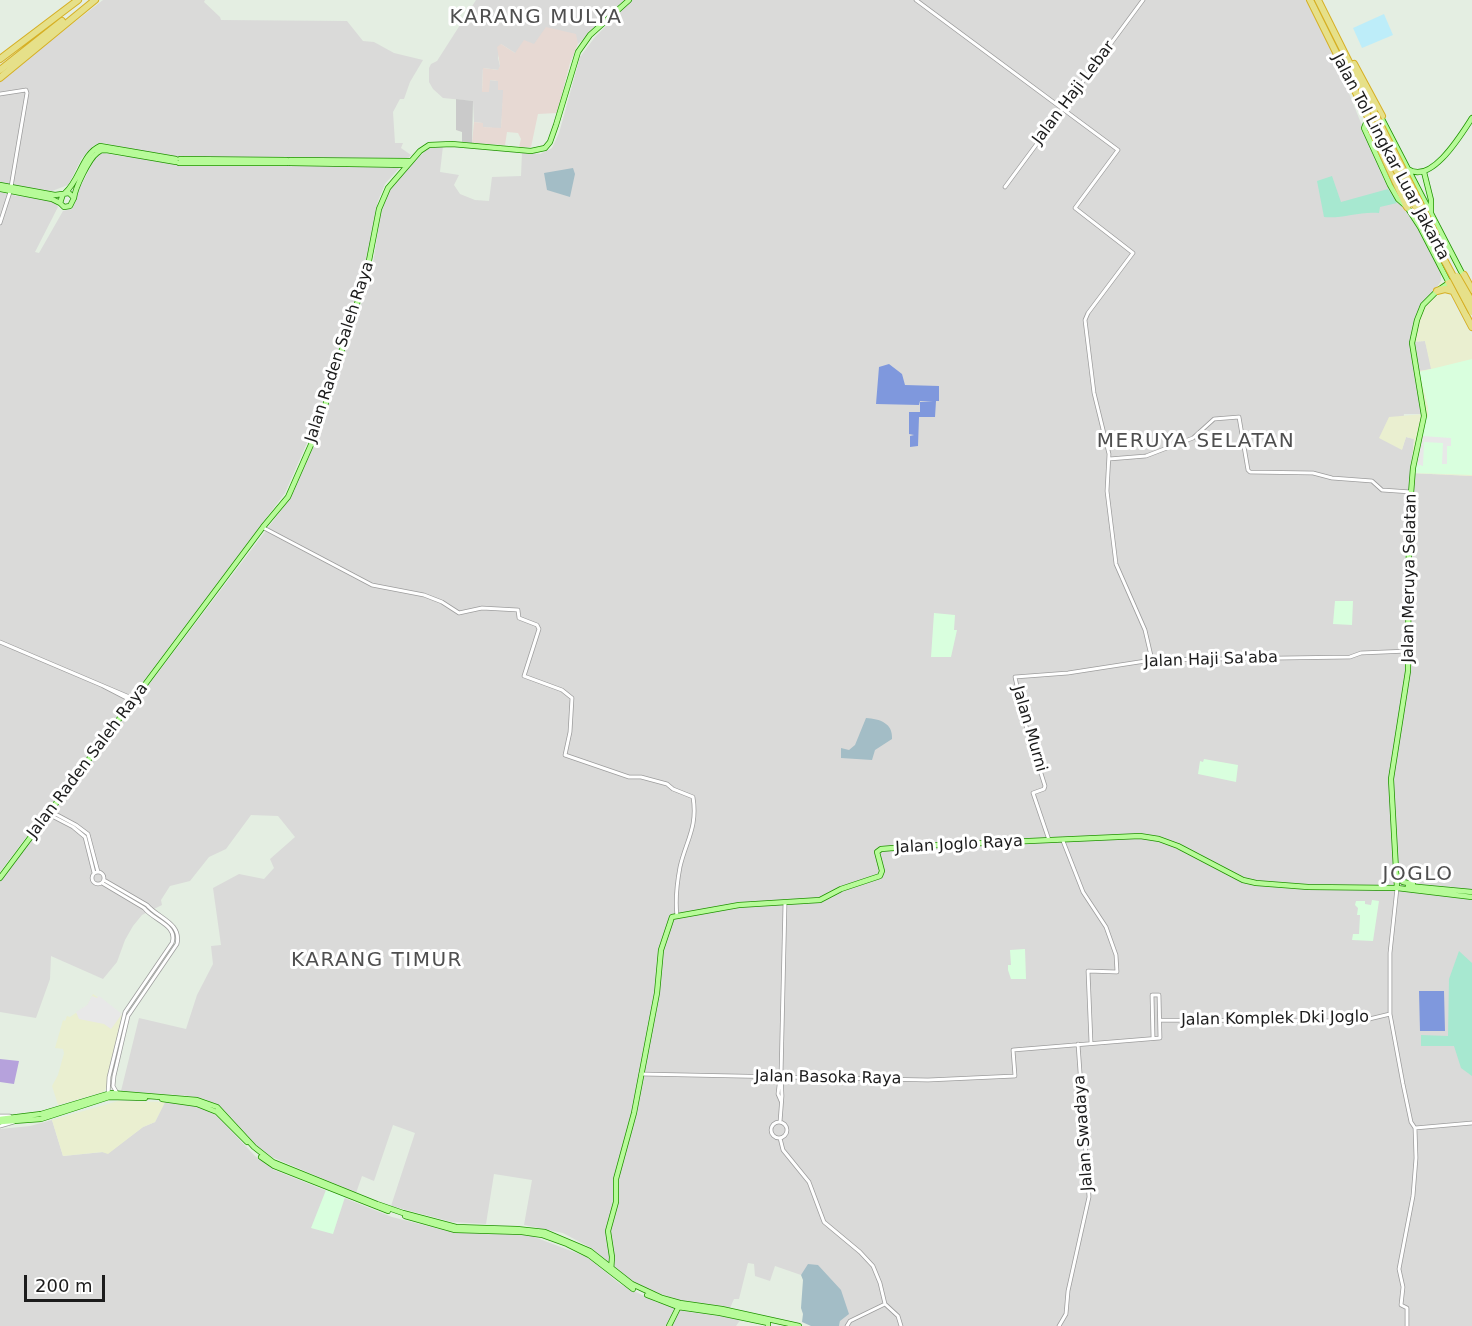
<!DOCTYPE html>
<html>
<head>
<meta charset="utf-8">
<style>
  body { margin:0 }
  #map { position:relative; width:1472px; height:1326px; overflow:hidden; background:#e4eee2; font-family:"DejaVu Sans",sans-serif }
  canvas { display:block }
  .scale { position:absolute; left:24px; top:1275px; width:81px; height:27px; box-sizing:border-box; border:3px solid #1c1c1c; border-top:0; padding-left:8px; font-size:18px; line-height:21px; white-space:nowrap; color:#1c1c1c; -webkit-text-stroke:4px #fff; paint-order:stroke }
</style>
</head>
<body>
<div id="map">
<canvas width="1472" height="1326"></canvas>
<div class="scale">200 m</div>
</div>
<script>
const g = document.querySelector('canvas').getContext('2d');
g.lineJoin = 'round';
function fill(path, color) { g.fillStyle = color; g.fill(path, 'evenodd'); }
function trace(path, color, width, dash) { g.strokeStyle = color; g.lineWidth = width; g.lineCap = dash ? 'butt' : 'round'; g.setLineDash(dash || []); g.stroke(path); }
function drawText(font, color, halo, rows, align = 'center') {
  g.font = font + ' "DejaVu Sans",sans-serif'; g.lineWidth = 6; g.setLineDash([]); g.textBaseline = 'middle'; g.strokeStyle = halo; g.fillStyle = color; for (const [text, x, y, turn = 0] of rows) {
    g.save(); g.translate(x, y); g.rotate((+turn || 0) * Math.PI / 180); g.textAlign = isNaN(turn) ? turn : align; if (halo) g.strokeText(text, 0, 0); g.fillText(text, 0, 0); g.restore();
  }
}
fill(new Path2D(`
  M103,0H205L204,2L220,17L221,20L347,21L363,41L374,42L394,53L423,60L410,82L404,99H400L393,112L395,143H403L401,148L411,155L385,184L378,201L366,265L325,391L321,411L285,493L0,872V192L17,196L53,200L58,207L35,252L39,253L63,211L72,209L76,201L77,193L97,155L103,153L126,157L128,148L103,143L94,145L82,158L68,185L52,191L0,184V80Z
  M476,0H624L578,44L577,42L534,45L515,53L501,44L498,58L500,66L499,70L483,68L482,91L489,92V80L498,81L504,89L501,129L483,127L482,123L474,122L473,101L443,98L433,89L429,82V68L431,64L437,61Z
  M632,0H1307L1321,24L1384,180L1408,211L1441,272V281L1410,342L1425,341L1432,369L1419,371L1425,414H1404L1402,449L1406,437L1414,439L1411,473L1472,476V1326H839L840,1321L804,1272L801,1275L775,1266L770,1281L755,1276L754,1264L748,1263L739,1299H734L730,1308L681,1301L638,1286L591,1248L563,1233L524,1225L532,1180L494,1174L486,1224L452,1222L391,1206L415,1133L393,1125L374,1181L362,1176L356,1193L272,1157L257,1146L225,1111L207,1100L191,1096L121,1091L139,1018L186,1029L197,995L213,964L211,946L221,945L213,888L239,874L264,879L274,868L270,859L295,837L278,816L251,815L226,849L209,857L190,881L170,886L161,900L162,905L142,915L133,926L125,940L117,962L103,979L51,956L50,979L36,1018L0,1012V881L286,504L295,488L327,414L333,386L371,276L382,205L391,186L427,149L437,146H443L440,172L459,175L454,185L460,194L475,200L489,201L492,177L521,176L522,152L540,154L552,148L559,133L580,57L595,37Z
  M165,1102L196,1105L217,1116L255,1156L274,1170L392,1217L447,1231L529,1235L587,1257L620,1284L656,1302L689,1312L741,1319L736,1326H0V1129L30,1126L52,1120L63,1156L103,1152L108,1153L143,1127L155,1122Z`), '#dadad9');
fill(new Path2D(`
  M1441,281L1472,336V476L1411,473L1414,439L1406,437L1402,450L1379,438L1389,417L1425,414L1419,371L1431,369L1425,341L1410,342L1424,307Z
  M93,994L122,1014L106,1089L103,1092L58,1105L52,1086L58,1075L64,1053L63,1049L55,1048L63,1020L65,1021L67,1016L70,1017L87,1005Z
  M118,1101L165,1102L155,1122L143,1127L108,1154L102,1152L63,1156L52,1120Z`), '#eaefd0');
fill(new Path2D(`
  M546,27L576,34L578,44L570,63L557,113L538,114L531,147H519L521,139L518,133L507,132L505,145L472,143L474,122L483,123V127L501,128L503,90H498V81L490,80L489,92H482L483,68L498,70L500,66L497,47L501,44L515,53L524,40L534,44Z`), '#e7d9d3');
fill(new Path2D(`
  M1472,359V475L1415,473L1420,442L1426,418L1428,417V407L1419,372Z
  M1335,601H1353L1352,625L1333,624Z
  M934,613L955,615L954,630H957L951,657H931Z
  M1204,759L1238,765L1236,782L1198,774L1200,761L1203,762Z
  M1372,900L1379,901L1373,941L1352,940L1353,934H1359L1360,915H1357L1358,908L1355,905L1356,901H1365V904L1371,905Z
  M1025,949L1026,979H1011L1008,970V965H1011L1010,950Z
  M326,1190L345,1197L333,1234L311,1228Z`), '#d9ffde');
fill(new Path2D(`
  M456,99L473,101L472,143L462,142V132L456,130Z`), '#cacaca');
fill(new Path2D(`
  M1332,176L1341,202L1388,189L1397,203L1380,207L1379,213C1360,211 1342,219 1324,217L1317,181Z
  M1459,951L1472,963V1076L1461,1068L1454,1046H1421V1035L1448,1036L1449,979Z`), '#a7e8d0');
fill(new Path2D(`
  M573,168L575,174L570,197L547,190L544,173Z
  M866,718C880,719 893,723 892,739L875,750L872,760L841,758V748L849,750L855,745Z
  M808,1264L818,1265L841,1290L849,1314L840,1321L839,1326H811L802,1322L803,1314L801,1308L803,1280L801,1275Z`), '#a3bdc6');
fill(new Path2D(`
  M1384,14L1393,35L1362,48L1353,28Z`), '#bdedf9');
fill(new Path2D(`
  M889,364L902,374L905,385L939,386V401H936L935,417H919L918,446L910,447V436L914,435L909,434V412H920V402L933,401H920L919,405L876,404L879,367Z
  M1419,991H1444L1445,1031H1420Z`), '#7f98dd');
fill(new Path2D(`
  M1422,436L1451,438V446H1447V464H1442L1443,443L1424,442L1423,466L1417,464Z
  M92,996L97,998L99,996L122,1014L111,1029L104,1024L79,1019L76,1012L87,1005Z`), '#e8e8e8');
fill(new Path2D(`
  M0,1059L19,1061L14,1084L0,1082Z`), '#b6a2dc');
const minor = new Path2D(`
  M916,0L1118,150L1075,208L1133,253L1088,313L1085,320L1094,393L1109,454L1107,491L1116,564L1145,630L1152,660
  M0,94L26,90L27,93L11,187
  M1005,187L1143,0
  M0,223L10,192
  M1109,459L1146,456L1193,438L1214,419L1239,417L1248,470L1250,472L1313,473L1332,478L1372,481L1382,490L1411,492
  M264,528L372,585L424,595L442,602L459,613L482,608L518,610L519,618L537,625L539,629L524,676L562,690L572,698L570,732L565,755L629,777H641L667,784L673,789L693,797C698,827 686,841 680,867C677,883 675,899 677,916
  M0,642L134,699
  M103,686L132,701
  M50,811L76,825L88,834L98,872
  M48,814L73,827L85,837L94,873
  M1049,840L1033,793L1044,789L1045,786L1025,723L1015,677L1068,673L1152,660L1350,657L1361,653L1408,651
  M1063,841L1083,892L1106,927L1116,955L1117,972L1088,971L1091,1043
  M92 878a6 6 0 1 1 12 0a6 6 0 1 1-12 0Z
  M104,880L147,905C158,918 182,923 177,944L128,1016L114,1076L113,1086L117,1093
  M102,883L144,908C154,921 178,925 172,943L125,1012L109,1077L108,1095
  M1397,888L1390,953V1014L1403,1084L1411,1122L1415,1128L1416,1158L1413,1196L1399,1269L1403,1287L1401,1305L1407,1308V1326
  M1160,1020L1361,1021L1390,1014
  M641,1074L928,1080L1015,1076L1013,1050L1160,1038L1159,995H1152L1153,1038
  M780,1077L778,1094L781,1101
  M0,1116H10
  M771 1130a8 8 0 1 1 16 0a8 8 0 1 1-16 0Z
  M780,1122L782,1096L781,1075L785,903
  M0,1126L14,1122
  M1415,1128L1472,1123
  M780,1138L783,1150L809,1182L824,1222L860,1252L873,1266L880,1283L885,1304
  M885,1304L898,1316L901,1326
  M847,1326L850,1321L885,1304
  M1059,1326L1066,1314L1068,1291L1089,1197L1078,1044`);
const major = new Path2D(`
  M1381,117L1463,275
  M1366,123L1364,128L1390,185L1398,199L1407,207L1420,227L1449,283
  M180,159L287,160
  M290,160L410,161
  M179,163H287
  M290,163L407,165
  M1408,169C1431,185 1461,135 1472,118
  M1424,172L1431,200V214
  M0,185L55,195L69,193L74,198L70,206L64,207L60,203L63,194
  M0,189L52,199L60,203
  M65,193C80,180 82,154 100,146L176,159
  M74,198C75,188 89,159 97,153C101,150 101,150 106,150L176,162
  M1398,876L1403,882L1413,884
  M0,878L263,527L288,497L321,422L331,383L366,276L379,209L388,188L420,151L429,145L452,144L531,151L545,148L550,142L556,125L578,52L590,35L629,0
  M1408,886L1472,892
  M1397,888L1391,779L1408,671L1409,519L1413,468L1424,416L1412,343L1417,320L1423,305L1437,291L1450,282
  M162,1099L197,1104L217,1112L247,1142
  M0,1119L41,1114L111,1093L197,1100L217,1107L254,1147L273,1162L377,1204L403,1213L456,1227L517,1229L545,1232L590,1251L632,1284L662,1298L680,1303L722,1309L799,1326
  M0,1122L41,1119L109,1097L145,1098
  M261,1157L274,1166L388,1211
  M405,1216L455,1230L522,1232L542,1235L567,1244L589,1255L633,1289
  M611,1271L612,1257L608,1231L616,1202V1179L634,1113L657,993L661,950L672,917L739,905L820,900L841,889L880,876L882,871L877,852L881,849L918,846L1140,836L1159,839L1178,846L1243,880L1256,883L1308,887L1397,888L1472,897
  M647,1295L678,1307L720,1313L768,1323V1326
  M669,1326L679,1306`);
const highway = new Path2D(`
  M1310,0L1367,115
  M1318,0L1374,112
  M0,59L78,0
  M1354,64L1382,116
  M0,70L62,21
  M0,78L95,0
  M1372,131L1407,207
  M1464,275L1472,290
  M1449,283L1472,327
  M1437,291L1445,289L1453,291`);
trace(minor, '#9d9d9d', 4.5);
trace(major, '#1f9301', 6);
trace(highway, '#d6af24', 8);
trace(minor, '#fff', 3);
trace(major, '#b7fb99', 4.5);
trace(highway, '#e6e089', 6);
const highwayBridge = new Path2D(`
  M1374,112L1436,235
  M1367,115L1472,312
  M1457,276L1472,302`);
trace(highwayBridge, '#d6af24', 8, []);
trace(highwayBridge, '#e6e089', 6);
drawText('16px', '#1c1c1c', '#fff', [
  ["Jalan Haji Lebar",1074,93,-53],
  ["Jalan Tol Lingkar Luar Jakarta",1390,157,62],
  ["Jalan Raden Saleh Raya",340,352,-72],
  ["Jalan Meruya Selatan",1410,578,-89],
  ["Jalan Haji Sa'aba",1211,660,-2],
  ["Jalan Murni",1029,729,74],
  ["Jalan Raden Saleh Raya",88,761,-53],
  ["Jalan Joglo Raya",959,845,-3],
  ["Jalan Komplek Dki Joglo",1275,1019,-1],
  ["Jalan Basoka Raya",828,1078,1],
  ["Jalan Swadaya",1084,1133,-94]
]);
g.letterSpacing = '1.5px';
drawText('20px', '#4f4f4f', '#fff', [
  ["KARANG MULYA",536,18],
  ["MERUYA SELATAN",1196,442],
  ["JOGLO",1418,875],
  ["KARANG TIMUR",377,961]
]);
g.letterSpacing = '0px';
</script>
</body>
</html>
